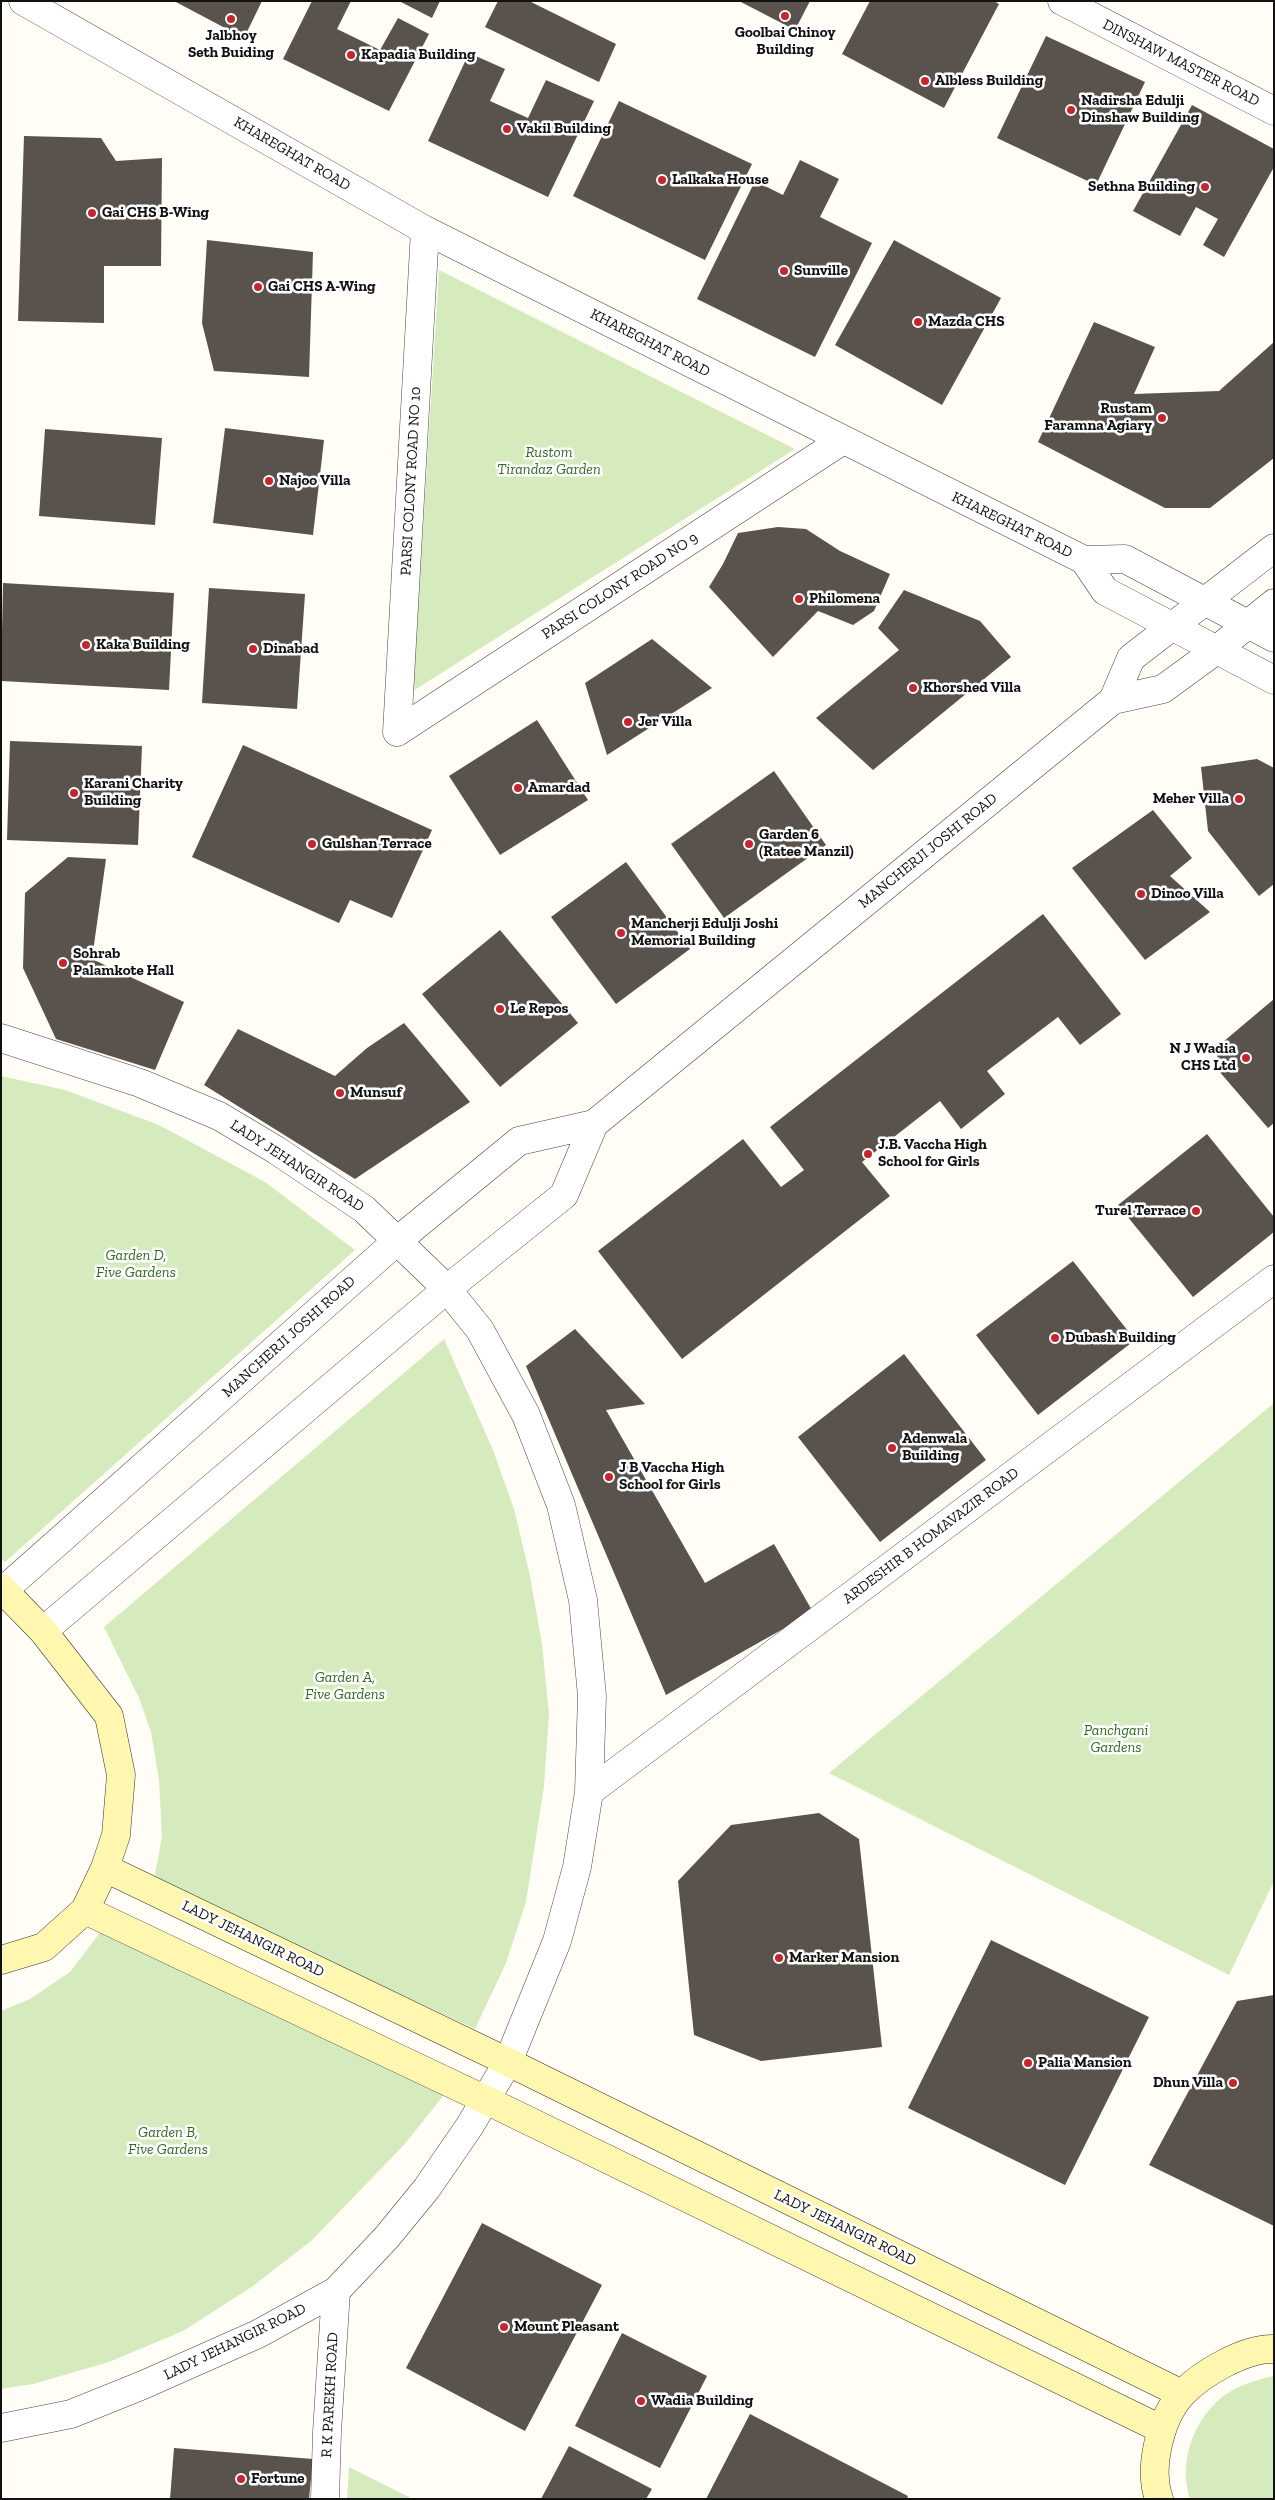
<!DOCTYPE html>
<html>
<head>
<meta charset="utf-8">
<style>
  body { margin:0 }
  #map { position:relative; width:1275px; height:2500px; overflow:hidden; background:#fffdf5; font-family:"Zilla Slab",serif }
  canvas { display:block }
  .frame { position:absolute; inset:0; border:2px solid #111; pointer-events:none }
</style>
</head>
<body>
<div id="map">
<canvas width="1275" height="2500"></canvas>
<div class="frame"></div>
</div>
<script>
const g = document.querySelector('canvas').getContext('2d');
g.lineJoin = 'round';
function fill(path, color) { g.fillStyle = color; g.fill(path, 'evenodd'); }
function trace(path, color, width, dash) { g.strokeStyle = color; g.lineWidth = width; g.lineCap = dash ? 'butt' : 'round'; g.setLineDash(dash || []); g.stroke(path); }
function drawText(font, color, halo, rows, align = 'center') {
  g.font = font + ' "Zilla Slab",serif'; g.lineWidth = 5; g.setLineDash([]); g.textBaseline = 'middle'; g.strokeStyle = halo; g.fillStyle = color; for (const [text, x, y, turn = 0] of rows) {
    g.save(); g.translate(x, y); g.rotate((+turn || 0) * Math.PI / 180); g.textAlign = isNaN(turn) ? turn : align; if (halo) g.strokeText(text, 0, 0); g.fillText(text, 0, 0); g.restore();
  }
}
fill(new Path2D(`
  M439,270L795,449L413,691Z
  M1,1076L65,1090L159,1125L265,1182L355,1250L5,1562L1,1559Z
  M444,1339L493,1450L514,1509L530,1576L542,1644L549,1714L544,1786L526,1902L506,1963L475,2029L154,1879L162,1837L159,1780L151,1732L139,1698L104,1627Z
  M1274,1403V1881L1229,1975L829,1773Z
  M105,1926L448,2090L403,2146L311,2241L253,2286L183,2331L109,2362L33,2384L1,2389V2011L30,1999L70,1972Z
  M1274,2376V2499H1190C1178,2464 1193,2421 1221,2398C1236,2386 1255,2380 1274,2376Z
  M349,2467L413,2499H347Z`), '#d5ebbd');
fill(new Path2D(`
  M174,1H262L244,38Z
  M312,1H351L337,29L380,50L398,18L429,34L389,111L283,59Z
  M399,1H440L432,18Z
  M498,1H529L616,44L599,82L485,27Z
  M739,1H810L795,30Z
  M870,1H994L999,4L944,108L842,54Z
  M1046,36L1145,82L1096,185L997,138Z
  M469,53L505,69L490,101L528,118L546,80L594,101L548,197L428,141Z
  M619,101L752,164L705,260L573,196Z
  M1192,105L1274,149V167L1224,257L1203,245L1218,219L1196,207L1180,236L1133,211Z
  M24,136L101,138L116,161L162,158L161,266H104V323L18,321Z
  M800,160L839,179L820,217L872,243L815,357L697,299L755,181L783,195Z
  M207,240L313,252L309,377L214,371L202,323Z
  M894,240L1001,298L942,405L835,345Z
  M1094,322L1155,347L1134,394L1219,391L1274,342V458L1210,508H1165L1038,442Z
  M225,428L324,440L313,535L213,523Z
  M45,429L162,438L155,525L39,516Z
  M778,527L806,529L840,551L890,574L874,611L853,625L818,611L773,657L709,587L723,564L738,533Z
  M3,583L174,593L169,690L1,681Z
  M209,588L305,594L297,709L202,703Z
  M904,590L980,621L1011,657L873,770L816,718L899,650L878,628Z
  M652,639L712,688L607,755L585,683Z
  M537,720L588,800L500,855L449,776Z
  M10,741L142,746L138,845L7,840Z
  M243,745L432,830L392,918L350,900L339,923L192,857Z
  M1257,759L1274,768V884L1259,896L1208,831L1201,767Z
  M774,771L826,845L724,918L671,844Z
  M1153,810L1192,858L1170,876L1210,912L1145,960L1072,868Z
  M68,857L106,859L92,959L184,1002L155,1070L56,1039L23,968L25,893Z
  M626,862L690,949L616,1004L551,917Z
  M1043,914L1121,1014L1080,1045L1058,1017L987,1071L1005,1094L961,1129L940,1101L862,1162L890,1196L682,1359L598,1251L743,1139L781,1187L804,1170L770,1127Z
  M500,930L578,1023L500,1087L422,994Z
  M1274,999V1123L1268,1128L1218,1070L1217,1047Z
  M404,1023L470,1102L355,1179L204,1085L238,1029L335,1076L367,1048Z
  M1207,1134L1274,1217V1232L1193,1297L1118,1205Z
  M1073,1261L1135,1340L1038,1415L976,1335Z
  M575,1329L645,1404L606,1410L705,1583L774,1544L813,1612L666,1695L526,1366Z
  M904,1354L986,1460L880,1542L798,1437Z
  M819,1813L859,1839L882,2047L761,2061L694,2035L678,1881L731,1825Z
  M991,1940L1149,2017L1065,2185L908,2108Z
  M1274,1995V2226L1149,2165L1237,2001Z
  M482,2223L602,2285L525,2431L406,2368Z
  M622,2333L707,2376L660,2468L575,2426Z
  M750,2414L908,2496L907,2499H706Z
  M569,2446L652,2489L646,2499H541Z
  M174,2448L313,2459L309,2499H170Z`), '#5a524d');
const street = new Path2D(`
  M23,1L425,230L1084,560L1105,591L1274,680
  M1062,1L1274,111
  M1084,560L1125,559L1274,638
  M1113,700L1131,658L1274,548
  M397,732L843,440
  M397,732L425,230
  M1,1038L140,1083L219,1116L276,1150L364,1209L447,1289L480,1330L526,1415L561,1505L583,1600L592,1696L589,1792L577,1867L557,1941L508,2062L469,2127L427,2188L387,2237L336,2291L258,2334L143,2385L71,2414L1,2428
  M5,1589L397,1241L519,1141L594,1124L1113,700L1163,689L1215,651L1274,603
  M43,1631L447,1289L564,1195L594,1124
  M589,1792L1274,1279
  M325,2499L327,2432L336,2291`);
const secondary = new Path2D(`
  M1,1588L43,1631L109,1716L121,1775L116,1835L105,1868L85,1910L44,1947L1,1960
  M105,1868L508,2062L1182,2394
  M85,1910L486,2100L1161,2429
  M1159,2499C1148,2468 1160,2418 1182,2394C1202,2373 1245,2348 1274,2349`);
trace(street, '#444', 29);
trace(secondary, '#333', 29);
trace(street, '#fff', 28);
trace(secondary, '#fff6b0', 28);
for (const [x, y, r, color] of [
  [785,16,5,"#c4262e"],
  [231,19,5,"#c4262e"],
  [351,55,5,"#c4262e"],
  [925,81,5,"#c4262e"],
  [1071,110,5,"#c4262e"],
  [507,129,5,"#c4262e"],
  [662,180,5,"#c4262e"],
  [1205,187,5,"#c4262e"],
  [92,213,5,"#c4262e"],
  [784,271,5,"#c4262e"],
  [258,287,5,"#c4262e"],
  [918,322,5,"#c4262e"],
  [1162,418,5,"#c4262e"],
  [269,481,5,"#c4262e"],
  [799,599,5,"#c4262e"],
  [86,645,5,"#c4262e"],
  [253,649,5,"#c4262e"],
  [913,688,5,"#c4262e"],
  [628,722,5,"#c4262e"],
  [518,788,5,"#c4262e"],
  [74,793,5,"#c4262e"],
  [1239,799,5,"#c4262e"],
  [312,844,5,"#c4262e"],
  [749,844,5,"#c4262e"],
  [1141,894,5,"#c4262e"],
  [621,933,5,"#c4262e"],
  [63,963,5,"#c4262e"],
  [500,1009,5,"#c4262e"],
  [1246,1058,5,"#c4262e"],
  [340,1093,5,"#c4262e"],
  [868,1154,5,"#c4262e"],
  [1196,1211,5,"#c4262e"],
  [1055,1338,5,"#c4262e"],
  [892,1448,5,"#c4262e"],
  [609,1477,5,"#c4262e"],
  [779,1958,5,"#c4262e"],
  [1028,2063,5,"#c4262e"],
  [1233,2083,5,"#c4262e"],
  [504,2327,5,"#c4262e"],
  [641,2401,5,"#c4262e"],
  [241,2479,5,"#c4262e"]
]) { const dot = new Path2D(); dot.arc(x, y, r, 0, 2 * Math.PI); g.fillStyle = color; g.fill(dot); trace(dot, '#fff', 2); }
drawText('bold 15px', '#111', '#fff', [
  ["Goolbai Chinoy",785,33,"center"],
  ["Building",785,50,"center"],
  ["Jalbhoy",231,36,"center"],
  ["Seth Buiding",231,53,"center"],
  ["Kapadia Building",361,55],
  ["Albless Building",935,81],
  ["Nadirsha Edulji",1081,101],
  ["Dinshaw Building",1081,118],
  ["Vakil Building",517,129],
  ["Lalkaka House",672,180],
  ["Sethna Building",1195,187,"right"],
  ["Gai CHS B-Wing",102,213],
  ["Sunville",794,271],
  ["Gai CHS A-Wing",268,287],
  ["Mazda CHS",928,322],
  ["Rustam",1152,409,"right"],
  ["Faramna Agiary",1152,426,"right"],
  ["Najoo Villa",279,481],
  ["Philomena",809,599],
  ["Kaka Building",96,645],
  ["Dinabad",263,649],
  ["Khorshed Villa",923,688],
  ["Jer Villa",638,722],
  ["Karani Charity",84,784],
  ["Building",84,801],
  ["Amardad",528,788],
  ["Meher Villa",1229,799,"right"],
  ["Garden 6",759,835],
  ["(Ratee Manzil)",759,852],
  ["Gulshan Terrace",322,844],
  ["Dinoo Villa",1151,894],
  ["Mancherji Edulji Joshi",631,924],
  ["Memorial Building",631,941],
  ["Sohrab",73,954],
  ["Palamkote Hall",73,971],
  ["Le Repos",510,1009],
  ["N J Wadia",1236,1049,"right"],
  ["CHS Ltd",1236,1066,"right"],
  ["Munsuf",350,1093],
  ["J.B. Vaccha High",878,1145],
  ["School for Girls",878,1162],
  ["Turel Terrace",1186,1211,"right"],
  ["Dubash Building",1065,1338],
  ["Adenwala",902,1439],
  ["Building",902,1456],
  ["J B Vaccha High",619,1468],
  ["School for Girls",619,1485],
  ["Marker Mansion",789,1958],
  ["Palia Mansion",1038,2063],
  ["Dhun Villa",1223,2083,"right"],
  ["Mount Pleasant",514,2327],
  ["Wadia Building",651,2401],
  ["Fortune",251,2479]
], 'left');
drawText('15px', '#111', '#fff', [
  ["DINSHAW MASTER ROAD",1181,63,27],
  ["KHAREGHAT ROAD",292,154,30],
  ["KHAREGHAT ROAD",650,343,27],
  ["PARSI COLONY ROAD NO 10",411,481,-87],
  ["KHAREGHAT ROAD",1012,525,26],
  ["PARSI COLONY ROAD NO 9",620,586,-33],
  ["MANCHERJI JOSHI ROAD",928,851,-39],
  ["LADY JEHANGIR ROAD",297,1166,33],
  ["MANCHERJI JOSHI ROAD",289,1337,-42],
  ["ARDESHIR B HOMAVAZIR ROAD",931,1536,-37],
  ["LADY JEHANGIR ROAD",253,1939,26],
  ["LADY JEHANGIR ROAD",845,2228,26],
  ["LADY JEHANGIR ROAD",235,2342,-26],
  ["R K PAREKH ROAD",330,2395,-87]
]);
drawText('italic 15px', '#2f6b1f', '#fff', [
  ["Rustom",549,453],
  ["Tirandaz Garden",549,470],
  ["Garden D,",136,1256],
  ["Five Gardens",136,1273],
  ["Garden A,",345,1678],
  ["Five Gardens",345,1695],
  ["Panchgani",1116,1731],
  ["Gardens",1116,1748],
  ["Garden B,",168,2133],
  ["Five Gardens",168,2150]
]);
</script>
</body>
</html>
